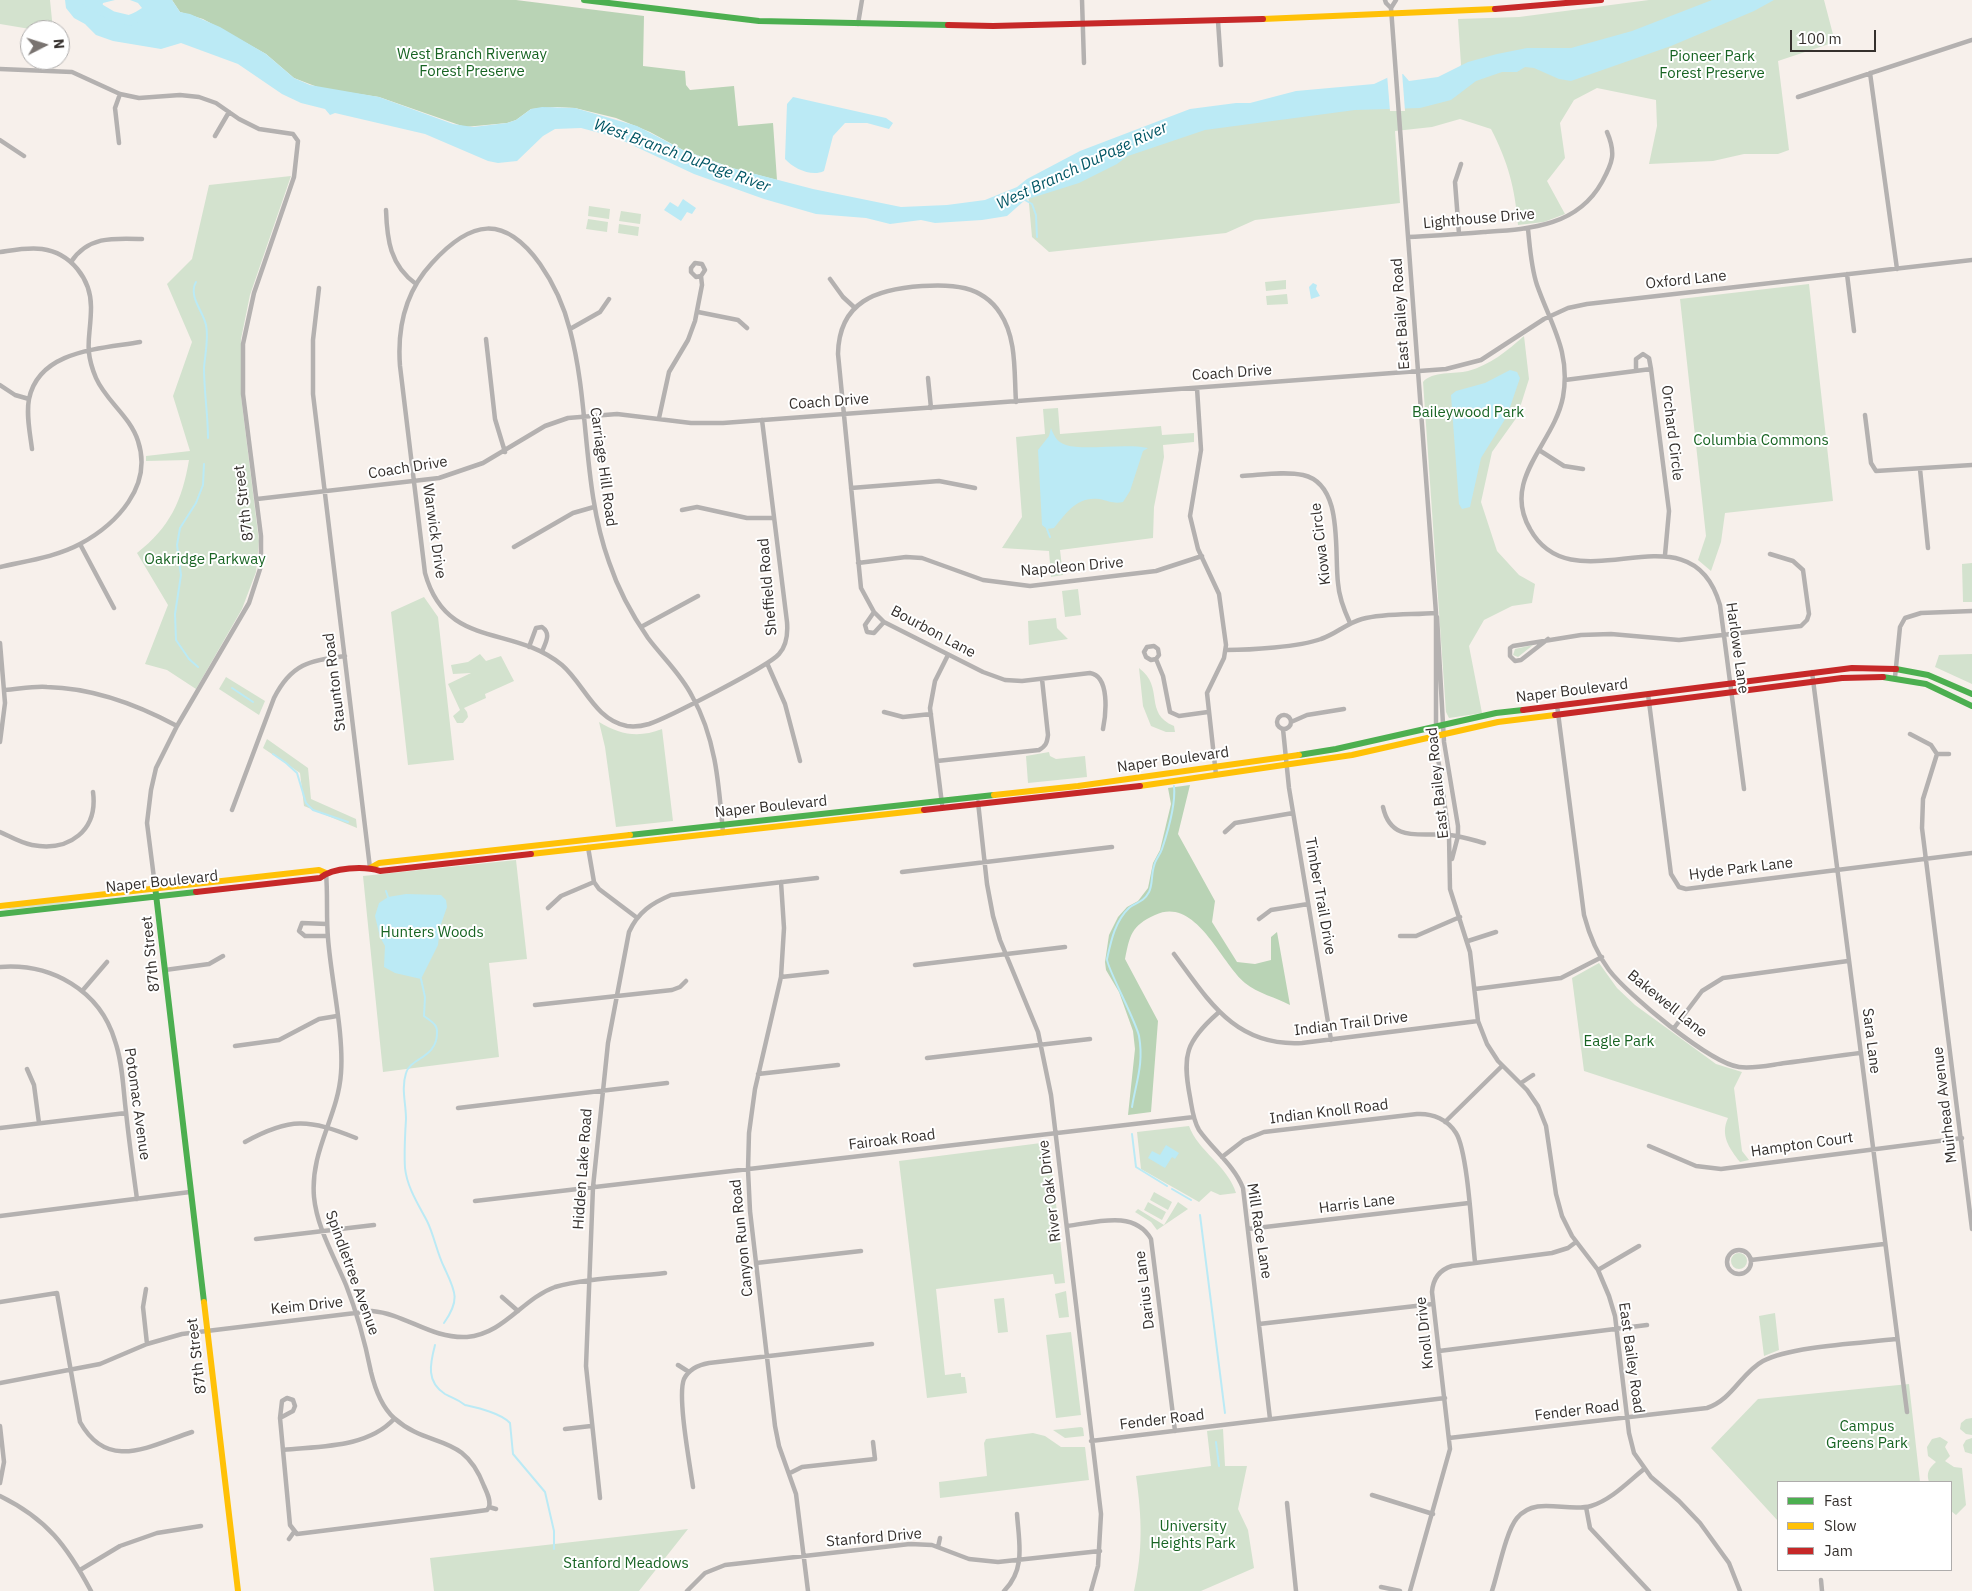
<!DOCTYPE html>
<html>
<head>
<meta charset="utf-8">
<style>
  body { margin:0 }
  #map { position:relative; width:1972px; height:1591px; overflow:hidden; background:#f7f0eb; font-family:"IBM Plex Sans",sans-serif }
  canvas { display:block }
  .legend { position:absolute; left:1777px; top:1481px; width:175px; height:90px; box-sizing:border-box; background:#fff; border:1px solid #aeacab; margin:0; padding:6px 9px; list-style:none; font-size:15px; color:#35302d }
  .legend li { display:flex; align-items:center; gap:10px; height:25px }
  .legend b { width:25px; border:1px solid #aeacab }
  .north { position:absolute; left:20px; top:20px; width:50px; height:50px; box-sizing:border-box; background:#fff; border:1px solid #aeacab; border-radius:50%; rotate:85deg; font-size:14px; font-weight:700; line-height:20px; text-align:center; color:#35302d }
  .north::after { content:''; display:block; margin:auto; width:18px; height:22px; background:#797370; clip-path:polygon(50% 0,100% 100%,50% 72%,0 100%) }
  .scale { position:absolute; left:1790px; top:30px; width:86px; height:22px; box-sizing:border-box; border:2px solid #35302d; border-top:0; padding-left:6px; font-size:15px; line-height:18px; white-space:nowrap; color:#35302d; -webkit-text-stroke:4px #fff; paint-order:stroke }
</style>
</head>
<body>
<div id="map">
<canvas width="1972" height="1591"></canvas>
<ul class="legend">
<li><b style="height:6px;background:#4caf50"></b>Fast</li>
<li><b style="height:6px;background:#ffc107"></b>Slow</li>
<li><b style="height:6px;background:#c62828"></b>Jam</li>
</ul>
<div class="north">N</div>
<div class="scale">100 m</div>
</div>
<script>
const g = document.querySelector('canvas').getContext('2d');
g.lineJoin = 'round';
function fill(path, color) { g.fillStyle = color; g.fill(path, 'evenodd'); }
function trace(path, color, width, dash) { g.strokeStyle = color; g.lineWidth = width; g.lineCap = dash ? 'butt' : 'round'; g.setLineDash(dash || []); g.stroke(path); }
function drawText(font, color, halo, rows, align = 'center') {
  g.font = font + ' "IBM Plex Sans",sans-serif'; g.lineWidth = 4; g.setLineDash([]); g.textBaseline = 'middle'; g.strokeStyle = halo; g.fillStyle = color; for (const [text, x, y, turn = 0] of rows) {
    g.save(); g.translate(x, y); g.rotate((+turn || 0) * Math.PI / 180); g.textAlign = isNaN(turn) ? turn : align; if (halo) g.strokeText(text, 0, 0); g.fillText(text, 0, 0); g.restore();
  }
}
fill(new Path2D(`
  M0,0H50L53,30H36L0,24Z
  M1649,0H1824L1835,42L1778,61L1789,150L1778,154H1744L1713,161L1649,164L1657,126L1656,100L1597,88L1574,100L1560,123L1565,158L1547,181L1565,214L1544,222L1518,225C1515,188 1508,162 1491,129L1460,119L1432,127L1395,131L1400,203L1255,220L1226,233L1049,252L1032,237L1028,193L1154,132L1447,89L1461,65L1458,19L1519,17Z
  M291,176L250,295L241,339V396L259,541L256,572L242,609L196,689L167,670L145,664L168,605L137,553C170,527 182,501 189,460L146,461V456L190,451L173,396L192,342L167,284L192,259L209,185Z
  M589,206L610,209L609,219L588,216Z
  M621,211L641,214L640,224L619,221Z
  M588,219L608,222L607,232L586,229Z
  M619,224L639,227L638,236L618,233Z
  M1286,280V289L1266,291L1265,282Z
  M1809,284L1833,501L1725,513L1721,542L1711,571L1698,560L1706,536L1680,299Z
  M1287,294L1288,304L1267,305L1266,296Z
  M1524,336L1529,379L1517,417L1492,452L1481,502L1497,551L1519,575L1535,584L1532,603L1512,606L1484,620L1469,646L1482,713L1449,718L1446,712L1423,382C1432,371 1455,374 1468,371C1490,365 1507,351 1524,336Z
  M1058,408L1060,434L1161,426L1162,435L1194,433V442L1163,445L1164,457L1154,507L1153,538L1060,550L1063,575L1051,577L1049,551L1002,548L1022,517L1016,437L1045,434L1043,409Z
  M1972,563V602H1963L1962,564Z
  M1078,589L1081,615L1065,617L1062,591Z
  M424,597L438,617L454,760L408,765L391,612Z
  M1056,618L1057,628L1068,639L1029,645L1028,621Z
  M1533,645L1518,657L1513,655L1515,649Z
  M480,654L486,661L501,656L514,681L485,694L486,698L464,708L467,712L468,717L463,723H457L453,716L460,710L448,684L471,673L453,674L451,665L468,662Z
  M1972,654V684L1935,667L1939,655Z
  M1139,668C1165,687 1143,713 1174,726L1175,732H1166L1151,726L1143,706Z
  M226,677L265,701L259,715L219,689Z
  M599,722C620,735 639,738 662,729L673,821L616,827L605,747Z
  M267,739L308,768L311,799L356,819L357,828L304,806L300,773L263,748Z
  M1049,752L1050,756L1056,759L1085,756L1087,777L1028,783L1026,756Z
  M516,860L527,959L489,963L499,1057L383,1072L363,876Z
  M78,900L63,904L3,910L17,906Z
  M1599,963L1617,988L1635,1005L1716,1064L1742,1072L1734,1088L1742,1151L1749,1160L1740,1162C1729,1148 1720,1135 1728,1118L1584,1071L1572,978Z
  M1189,1126C1198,1151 1228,1166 1236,1193L1220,1195L1211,1191L1199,1202L1141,1169L1137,1132Z
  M1049,1142L1065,1283L1055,1284L1053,1274L936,1289L945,1375L961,1373V1377H965L967,1393L927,1398L899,1161Z
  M1154,1192L1172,1202L1168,1210L1150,1200Z
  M1148,1202L1166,1212L1162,1220L1144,1210Z
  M1178,1202L1188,1209L1157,1230L1151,1222L1135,1212L1138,1209L1164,1225Z
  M1731 1261a8 8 0 1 1 16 0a8 8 0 1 1-16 0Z
  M1066,1291L1069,1317L1059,1318L1055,1294Z
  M1004,1298L1008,1332L998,1333L994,1299Z
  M1775,1313L1779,1350L1764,1356L1759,1316Z
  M1071,1332L1081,1415L1056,1418L1046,1335Z
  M1909,1384L1920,1482H1778V1521L1711,1448L1758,1399Z
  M1972,1418V1435L1966,1434L1960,1429L1961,1423L1966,1419Z
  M1081,1427L1083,1428L1084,1436L1065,1438L1053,1430Z
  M1223,1429L1225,1466H1247L1238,1509L1248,1530L1254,1568L1201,1591H1134C1143,1550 1142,1518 1136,1476L1211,1466L1207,1431Z
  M1033,1433L1045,1436L1061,1447H1085L1089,1480L940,1498L939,1482L987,1476L984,1443L986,1439Z
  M1940,1437L1948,1442L1945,1447L1950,1456L1945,1461L1954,1467L1962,1468L1966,1505L1956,1515L1951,1511V1482H1929C1926,1473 1929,1468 1936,1462L1928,1456L1927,1447L1932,1439Z
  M1972,1438V1454L1965,1452L1963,1445L1966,1440Z
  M688,1529L639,1591H434L430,1558Z`), '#d3e2ce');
fill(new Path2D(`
  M172,0H516L644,16L643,66L685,71L686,85L690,90L734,86L738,126L773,123L777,180L732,168L683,150L650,132L616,118L575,108L557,107L531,109L516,120L507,123L465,127L379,97L320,88L294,78L266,54L203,19L180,12Z
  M1190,785L1178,834L1215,901L1212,922L1237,962L1255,964L1271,960V937L1277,932L1290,1005C1277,998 1257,993 1245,983C1220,962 1196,896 1155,915C1131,926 1130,935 1125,959L1158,1021L1151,1112L1128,1115L1135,1049L1133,1031L1119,992L1106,970L1105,962L1109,935L1118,917L1127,907L1138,901L1148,888L1153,863L1160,850L1171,804L1168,788Z`), '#b9d3b5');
fill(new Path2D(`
  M65,0H115L103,3L102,8C112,22 129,17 142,8L138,3L130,0H172L180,12L190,14L220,27L266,54L294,78L310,85L379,97L453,124L473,127L507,123L516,120L531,109L542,107L575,108L637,126L683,150L732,168L813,189L901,207L947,205L985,200L1017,187L1027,179L1080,151L1190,109L1236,103H1250L1296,91L1374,84L1389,77L1403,74L1409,81L1438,77L1468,62L1497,54L1527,48H1571L1632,31L1712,0H1774L1754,11L1671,46L1571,81L1559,79L1534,68L1525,67L1517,72H1502L1476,81L1451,100L1420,108L1355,110L1205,130L1128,156L1117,164L1079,183L1025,200L1007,216L982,220L935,223L921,220L890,224L866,218L816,214L764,199L694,174L615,137L581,128L555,129L543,136L517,161L498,163L488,161L425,134L335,113L330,115L325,109L301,103L282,94L238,64L181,43L161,49L113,41L96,35L85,24L74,18L66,8Z
  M793,97L886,118L893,123L889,129L867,123H845L833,136L824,171C812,177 794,169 785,159L787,104Z
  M683,199L696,208L692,214L687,212L681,221L664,210L670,202L678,207Z
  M1313,283L1317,285L1316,289L1320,296L1311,299L1309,287Z
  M1510,370L1517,372L1520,378L1507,416L1481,458L1470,507L1462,509L1459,504L1451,395L1456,391L1485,383Z
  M1051,428C1054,436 1057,442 1066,445C1085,451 1123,443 1148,448L1143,451L1130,491L1123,502C1114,504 1109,501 1099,499C1077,496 1066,513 1054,528L1047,529L1042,525L1038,450L1049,436Z
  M406,894L441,895L446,900L447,907L440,927L438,945L421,979L395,973L384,967L385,946L380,937L375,916L379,903L388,897Z
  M1166,1145L1179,1153L1175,1159L1172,1157L1165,1168L1148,1158L1152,1151L1160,1155Z`), '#bbeaf5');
fill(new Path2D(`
  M1402,72L1405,111H1390L1387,74Z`), '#f7f0eb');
trace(new Path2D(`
  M1025,200L1032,204L1036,215L1037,237
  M196,282C188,296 203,311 206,325C209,338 205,354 204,368C204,391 208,415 208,438
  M1047,529L1050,537
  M198,667L189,659L176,640L175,614L181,575L177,545L180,528L196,503L203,485L204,464
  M232,688L253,702
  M273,754L286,763L297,773L306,803L313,810L348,822
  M386,891L388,897
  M421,979L425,997L424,1016C430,1021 438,1024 437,1033C437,1058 410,1058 406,1073C401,1089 406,1103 406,1119C405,1135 404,1152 405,1168C407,1187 418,1204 427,1221C434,1235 437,1253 444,1267C455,1291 461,1299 444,1323
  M1132,1107C1136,1082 1144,1064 1139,1036C1136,1021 1106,966 1107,959C1111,941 1115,921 1129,908C1136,902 1143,903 1149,892C1153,884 1151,875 1154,866C1155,860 1160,855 1162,849C1168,831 1176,805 1174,786
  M1132,1134L1136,1167L1167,1186
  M1172,1189L1191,1200
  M1200,1215L1225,1413
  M435,1345C430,1364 426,1382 445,1394C454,1399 456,1398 465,1405C478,1408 501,1413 510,1423L513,1454L545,1492L554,1531V1549
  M1216,1442L1219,1466`), '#bbeaf5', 2);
trace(new Path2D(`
  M85,0L112,16L133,21`), '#bbeaf5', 10);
trace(new Path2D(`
  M1082,0L1084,63
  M1385,0L1386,3L1391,8
  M1396,0L1391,8L1436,613V744L1449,835L1450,889L1470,952L1478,1021L1487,1044L1498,1061L1527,1090L1538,1106L1546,1126L1556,1194L1562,1216L1572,1236L1598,1270L1609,1296L1615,1316L1629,1433L1634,1453L1651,1477L1679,1501L1700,1523L1729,1563L1740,1591
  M1218,21L1221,65
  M858,24L862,0
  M0,69L72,72L120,94L139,98L180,95L199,97L216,103L239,119L259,129L293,134L298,141L294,177L254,293L243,344V394L261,536V566L249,603L177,726L156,768L151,790L147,823L155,886
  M1870,73L1897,269
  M1798,97L1972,40
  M215,136L229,112
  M0,140L24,156
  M119,143L115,108L120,94
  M386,210C387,240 390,265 416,284
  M1528,229C1530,248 1531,267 1537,285C1551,325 1571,352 1563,397C1554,444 1501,479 1530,529C1574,609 1690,501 1720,605L1744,789
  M1459,234L1455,182L1461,164
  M1408,237C1433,236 1459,234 1484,232C1529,229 1577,227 1602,182C1613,162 1616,153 1607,132
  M0,252C14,250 28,247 42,249C71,253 91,279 91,307C91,337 83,347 96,378C106,401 130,416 138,441C153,486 117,524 80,544C56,557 26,561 0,567
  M71,262C88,236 114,238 142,239
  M1847,274L1854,331
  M830,279L843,297L855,308
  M319,288L313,340V394L370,868
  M698,312L738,320L747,328
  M570,329L600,312L609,299
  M486,339L495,419L505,452
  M1636,371V359L1643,354L1649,358L1651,369
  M928,378L931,408
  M1565,380L1651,369L1669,511L1665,555
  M0,385L15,395L29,399
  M1197,388L1201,450L1190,516L1198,549L1219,594L1226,645L1224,658L1207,693L1216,775
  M1016,402C1014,373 1017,338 1000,313C982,285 951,284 922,286C877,289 839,301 838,354L861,588L874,612L884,622L983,672L1005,680L1022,681L1090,673C1110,676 1106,714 1103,729
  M1865,415L1871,463L1876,471L1972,465
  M659,418L669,372L688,340L695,321L702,285L701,276L705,270L702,264L695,263L691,268V272L696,277L701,276
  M32,449C30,433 26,415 29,399C39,350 100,349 140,342
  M1539,450L1564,466L1583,469
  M1920,469L1928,548
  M1242,476C1261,475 1284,471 1303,475C1344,484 1334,551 1338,583C1339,598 1344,610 1350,623
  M851,488L939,481L975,488
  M257,499L439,478L483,463L545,426L568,418L617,414L691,423H723L1446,369L1481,360L1544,319L1568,308L1587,304L1972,260
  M682,510L697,507L747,518H774
  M80,544L114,608
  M514,547L573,513L594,507
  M858,563L906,557L922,558L983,580L1030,586L1156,571L1202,556
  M874,612L865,625L867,632L874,633L884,622
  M1437,617L1444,742L1458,826V836L1452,859
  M641,627L698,596
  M1548,639L1521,660L1515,661L1510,656V648L1513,646L1581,635L1611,634L1679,640L1801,626L1807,620L1809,614L1803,570L1793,561L1770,554
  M0,643L5,703L0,742
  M529,647L536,628L542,627C552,634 545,643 542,652
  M1226,650C1250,650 1299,647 1321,639C1336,634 1347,623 1362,619C1385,613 1412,615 1436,613
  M1156,659L1151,660L1146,657L1144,652L1147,647L1154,646L1158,649L1159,655L1156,659L1163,676L1170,712L1179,716L1208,712
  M767,663L785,704L800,761
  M1812,672L1907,1412
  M1895,677L1900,627L1905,618L1921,613L1972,611
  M5,690C19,689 33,686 47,687C93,688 138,705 177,726
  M1648,694L1671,874L1679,887L1686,889L1972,853
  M1557,705L1584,915C1589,934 1597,954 1609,970C1628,995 1710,1063 1739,1067C1754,1069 1770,1065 1785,1063C1810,1060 1835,1056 1860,1053
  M884,712L903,717L931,714
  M1277 722a7 7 0 1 1 14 0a7 7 0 1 1-14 0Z
  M1291,722L1307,715L1344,709
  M1283,729L1289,788L1331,1040
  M1910,734L1931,745L1937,754L1923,799L1922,828L1972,1229
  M1937,754H1949
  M937,761L1039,750C1046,746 1047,743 1048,735L1042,679
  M978,802L987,884L993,916L1000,940L1038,1032L1051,1095L1101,1514L1098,1566L1091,1591
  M942,804L930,708L935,681L948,655
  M1383,807C1391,844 1422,832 1450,835C1461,836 1473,840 1484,843
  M232,810L274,698C291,664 310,660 345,656
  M0,832C11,837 21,843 32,845C70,852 98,830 93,792
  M1225,832L1235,823L1293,813
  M723,833C719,786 716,738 692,696C681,674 663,658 648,638C632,615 618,589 609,562C582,487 590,405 570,330C564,306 554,284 540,264C504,214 471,220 432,263C405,292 397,327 400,366L425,573C446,650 513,624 562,665C584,684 595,720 627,726C634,727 642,726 649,724C667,718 769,666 779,654C787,645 788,634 787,622L762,420
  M588,847L594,882L599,889L636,917
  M902,872L1112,847
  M326,873C328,895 326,916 328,938C331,979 344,1033 341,1073C338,1117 310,1150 314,1197C317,1228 334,1256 346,1285C357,1313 365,1342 371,1372C375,1389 381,1406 394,1418C430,1450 463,1431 484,1486C487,1493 491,1500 489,1507
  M781,882L784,928L781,977L755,1089L749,1133L748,1170L750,1211L775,1426L779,1446L796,1494L808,1591
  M548,908L561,896L594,882
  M1259,919L1271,910L1308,904
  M327,924L302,923L299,931L305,936H327
  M1400,936H1416L1460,917
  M1468,941L1496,932
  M1174,954C1209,1001 1235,1047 1302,1043L1478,1021
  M915,965L1065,947
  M0,967C51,963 100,990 115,1041C123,1064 123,1089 126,1112C129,1141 133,1170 137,1199
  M165,970L209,964L223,956
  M781,977L827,972
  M1475,989L1561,978L1602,957
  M83,990L107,962
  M535,1005L672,990L680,987L686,981
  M1218,1013C1186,1041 1182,1055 1190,1097C1192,1108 1193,1120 1199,1130C1213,1150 1234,1165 1243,1188L1270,1419
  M1674,1028L1702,991L1723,978L1848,961
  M235,1046L279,1040L319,1019L337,1016
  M927,1058L1090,1039
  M27,1069L34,1085L39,1123
  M758,1074L838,1065
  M1521,1083L1533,1075
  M458,1108L667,1083
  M1445,1122L1502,1066
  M0,1128L126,1113
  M245,1142C290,1117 309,1119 356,1138
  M1649,1146L1696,1166L1721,1169L1962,1138
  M1222,1157L1244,1140L1264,1132L1417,1114C1433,1113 1448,1120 1456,1133C1468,1152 1472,1236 1475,1262
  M475,1201L1194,1117
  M0,1216L190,1192
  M1067,1226C1094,1223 1134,1209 1151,1239L1175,1431
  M1248,1229L1469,1203
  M256,1239L374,1225
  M1727 1262a12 12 0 1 1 24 0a12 12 0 1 1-24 0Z
  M1751,1260L1884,1244
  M756,1263L861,1251
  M1598,1270L1639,1246
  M146,1289L143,1307L147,1344
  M502,1297L518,1311
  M0,1302L57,1293L80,1422C108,1472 149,1446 192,1432
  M1259,1324L1433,1304
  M1439,1351L1647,1325
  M678,1365L689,1372
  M0,1383L100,1364L147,1344L182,1334L372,1311C406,1314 431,1339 467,1337C504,1334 522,1299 555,1287C584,1278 634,1277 665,1273
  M280,1418L282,1401L287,1398L293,1400L295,1406L293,1411L280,1418L290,1525L297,1534L465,1513L487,1510L489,1507L496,1509
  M0,1426L4,1462L0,1483
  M565,1429L591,1426
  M1449,1438L1707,1408C1733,1399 1741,1373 1763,1361C1791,1346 1863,1343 1896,1339
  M1091,1441L1445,1398
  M283,1450C320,1446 367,1448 394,1419
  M790,1473L802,1467L875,1459L873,1442
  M693,1487C690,1465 677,1396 684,1379C689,1369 698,1365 709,1363L872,1344
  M1372,1495L1433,1514
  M0,1496C47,1519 67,1546 91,1591
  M600,1498L586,1366L593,1187L608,1043L629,932C638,912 652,903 671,895L817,878
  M1287,1503L1296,1591
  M1586,1507L1590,1528L1649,1591
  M289,1539L294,1532
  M938,1547L940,1538
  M80,1570L120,1546L157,1533L201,1526
  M1821,1580L1822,1591
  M1381,1587L1400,1591
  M687,1591L705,1573L725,1565L910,1544L932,1545L969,1559L998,1562L1100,1551
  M1004,1591C1026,1569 1019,1543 1017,1514
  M1410,1591L1450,1449L1432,1292C1433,1279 1439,1270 1452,1266L1552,1253L1568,1248L1576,1242
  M1492,1591C1498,1573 1506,1531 1517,1518C1536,1495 1567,1513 1591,1506C1611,1500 1628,1482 1644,1469`), '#b4b1b0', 4.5);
trace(new Path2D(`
  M584,0L759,21L948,25
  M1896,669L1928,675L1972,694
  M1883,677L1926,684L1972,706
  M1299,755L1336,749L1496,713L1523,710
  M630,835L994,795
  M155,886L204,1302
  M0,914L196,892`), '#4caf50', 6);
trace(new Path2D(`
  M1263,19L1495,9
  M1140,786L1352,755L1498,722L1555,715
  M994,795L1078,786L1299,755
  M531,854L924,810
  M370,868L379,863L630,835
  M0,906L319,870L326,873
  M204,1302L238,1591`), '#ffc107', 6);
trace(new Path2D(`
  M1495,9L1601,0
  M948,25L993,26L1263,19
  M1523,710L1852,668L1896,669
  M1555,715L1842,678L1883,677
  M924,810L1140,786
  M196,892L320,878C333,867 365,866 380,871L531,854`), '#c62828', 6);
drawText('15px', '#186423', '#fff', [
  ["West Branch Riverway",472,55],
  ["Forest Preserve",472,72],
  ["Pioneer Park",1712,57],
  ["Forest Preserve",1712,74],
  ["Baileywood Park",1468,413],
  ["Columbia Commons",1761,441],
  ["Oakridge Parkway",205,560],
  ["Hunters Woods",432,933],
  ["Eagle Park",1619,1042],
  ["Campus",1867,1427],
  ["Greens Park",1867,1444],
  ["University",1193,1527],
  ["Heights Park",1193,1544],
  ["Stanford Meadows",626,1564]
]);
drawText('15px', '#35302d', '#fff', [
  ["Lighthouse Drive",1479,219,-5],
  ["Oxford Lane",1686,280,-6],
  ["East Bailey Road",1401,314,-94],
  ["Coach Drive",1232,373,-4],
  ["Coach Drive",829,402,-4],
  ["Orchard Circle",1672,433,83],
  ["Carriage Hill Road",603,467,82],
  ["Coach Drive",408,468,-9],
  ["87th Street",244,503,-97],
  ["Warwick Drive",434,531,82],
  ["Kiowa Circle",1321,544,-97],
  ["Napoleon Drive",1072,567,-5],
  ["Sheffield Road",768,587,-95],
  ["Bourbon Lane",933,632,28],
  ["Harlowe Lane",1737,648,82],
  ["Staunton Road",335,682,-97],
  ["Naper Boulevard",1572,691,-7],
  ["Naper Boulevard",1173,760,-8],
  ["East Bailey Road",1438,783,-96],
  ["Naper Boulevard",771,807,-6],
  ["Hyde Park Lane",1741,869,-7],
  ["Naper Boulevard",162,882,-6],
  ["Timber Trail Drive",1320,896,80],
  ["87th Street",151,954,-96],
  ["Bakewell Lane",1667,1004,39],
  ["Indian Trail Drive",1351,1024,-7],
  ["Sara Lane",1871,1041,83],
  ["Potomac Avenue",137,1104,82],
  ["Muirhead Avenue",1945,1105,-97],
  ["Indian Knoll Road",1329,1112,-7],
  ["Fairoak Road",892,1140,-7],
  ["Hampton Court",1802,1145,-8],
  ["Hidden Lake Road",583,1169,-86],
  ["River Oak Drive",1050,1191,-97],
  ["Harris Lane",1357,1204,-7],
  ["Mill Race Lane",1259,1231,81],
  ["Canyon Run Road",742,1238,-96],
  ["Spindletree Avenue",352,1273,70],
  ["Darius Lane",1145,1290,-97],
  ["Keim Drive",307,1306,-6],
  ["Knoll Drive",1425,1333,-96],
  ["87th Street",197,1356,-97],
  ["East Bailey Road",1631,1358,82],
  ["Fender Road",1577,1411,-7],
  ["Fender Road",1162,1420,-7],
  ["Stanford Drive",874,1538,-5]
]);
drawText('italic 16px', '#005564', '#fff', [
  ["West Branch DuPage River",682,156,20],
  ["West Branch DuPage River",1082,166,-25]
]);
</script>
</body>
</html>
